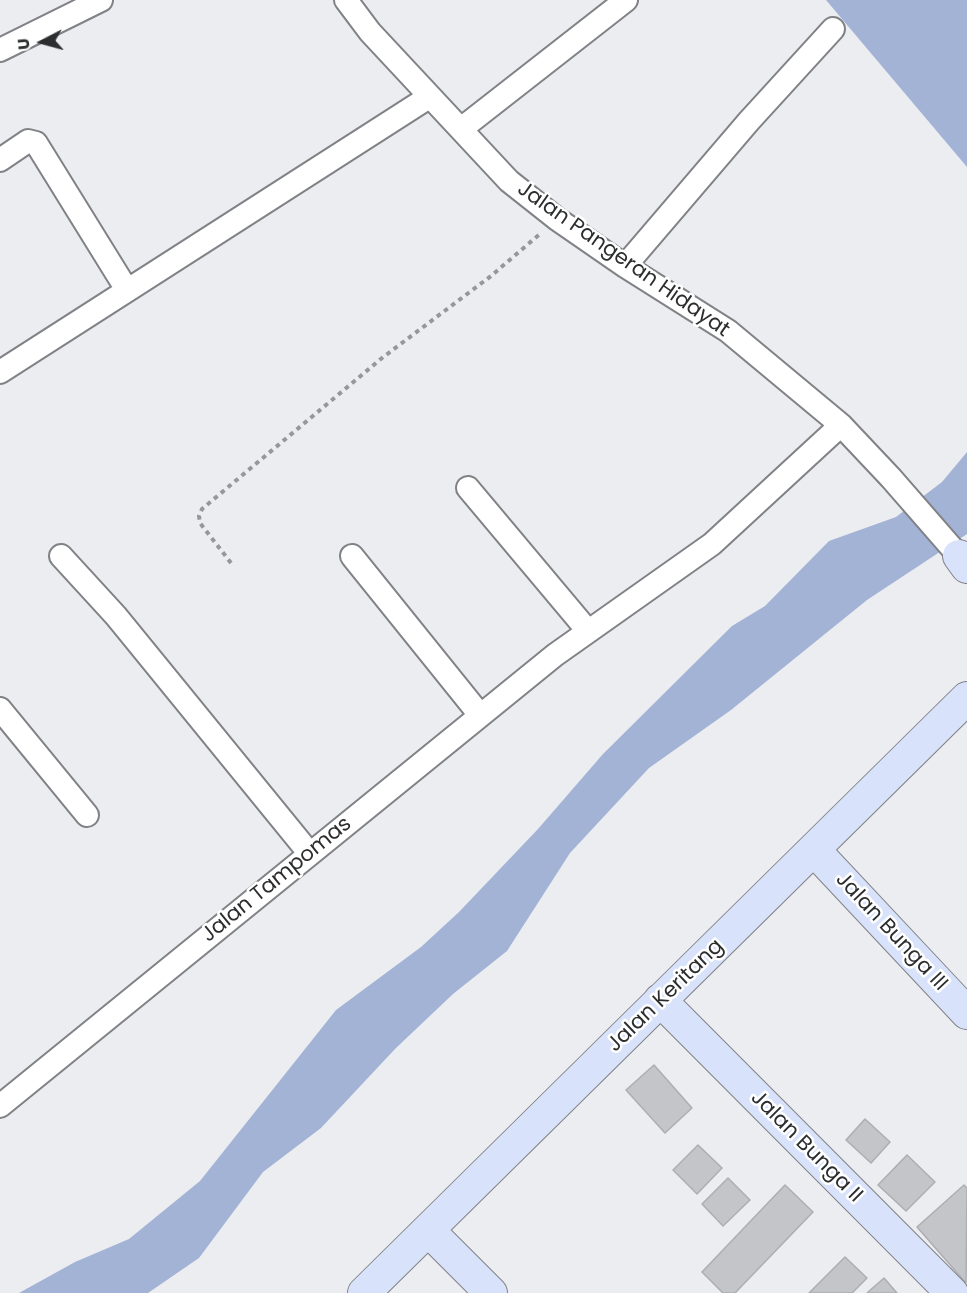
<!DOCTYPE html>
<html>
<head>
<meta charset="utf-8">
<style>
  body { margin:0 }
  #map { position:relative; width:967px; height:1293px; overflow:hidden; background:#ebedf1; font-family:Poppins,sans-serif }
  canvas { display:block }
  .north { position:absolute; left:12px; top:12px; width:60px; height:60px; -webkit-text-stroke:4px #fff; paint-order:stroke; rotate:264deg; font-size:16px; font-weight:700; line-height:24px; text-align:center; color:#2c2d2e }
  .north::after { content:''; display:block; margin:auto; width:21px; height:27px; background:#2c2d2e; clip-path:polygon(50% 0,100% 100%,50% 72%,0 100%) }
</style>
</head>
<body>
<div id="map">
<canvas width="967" height="1293"></canvas>
<div class="north">U</div>
</div>
<script>
const g = document.querySelector('canvas').getContext('2d');
g.lineJoin = 'round';
function fill(path, color) { g.fillStyle = color; g.fill(path, 'evenodd'); }
function trace(path, color, width, dash) { g.strokeStyle = color; g.lineWidth = width; g.lineCap = dash ? 'butt' : 'round'; g.setLineDash(dash || []); g.stroke(path); }
function drawText(font, color, halo, rows, align = 'center') {
  g.font = font + ' Poppins,sans-serif'; g.lineWidth = 5; g.setLineDash([]); g.textBaseline = 'middle'; g.strokeStyle = halo; g.fillStyle = color; for (const [text, x, y, turn = 0] of rows) {
    g.save(); g.translate(x, y); g.rotate((+turn || 0) * Math.PI / 180); g.textAlign = isNaN(turn) ? turn : align; if (halo) g.strokeText(text, 0, 0); g.fillText(text, 0, 0); g.restore();
  }
}
fill(new Path2D(`
  M826,0H967V167Z
  M967,452V534L867,600L731,710L649,768L570,853L507,951L453,994L395,1049L321,1128L263,1172L199,1258L148,1293H19L75,1262L129,1239L200,1181L336,1010L421,947L459,912L538,829L603,754L732,626L765,606L829,541L896,517L942,482Z`), '#a3b3d5');
const building = new Path2D(`
  M654,1065L692,1108L665,1133L626,1090Z
  M865,1119L890,1142L871,1163L846,1140Z
  M698,1145L722,1168L697,1194L673,1170Z
  M907,1155L935,1182L906,1211L878,1185Z
  M728,1178L750,1200L723,1226L702,1204Z
  M785,1185L813,1212L735,1293H723L702,1272Z
  M964,1185L967,1188L966,1283L917,1227Z
  M845,1257L867,1278L852,1293H809Z
  M884,1278L897,1293H867Z`);
fill(building, '#c4c5c9');
trace(building, '#adaeb2', 1.5);
const street = new Path2D(`
  M346,0L370,32L509,181L557,219L625,266L728,331L841,425L891,478L959,556
  M0,50L101,0
  M461,129L626,0
  M0,160L28,141L36,143L127,290
  M625,266L749,121L833,29
  M0,372L429,97
  M468,488L588,631
  M61,556L116,616L310,854
  M352,556L480,715
  M0,709L87,815
  M0,1106L555,655L712,544L841,425`);
const secondary = new Path2D(`
  M959,556L967,567
  M815,851L967,1013
  M660,1000L952,1293
  M428,1230L491,1293
  M364,1293L967,698`);
trace(street, '#818286', 26);
trace(secondary, '#818286', 34);
trace(new Path2D(`
  M231,563L200,523L199,516L202,509L382,358L491,276L541,233`), '#95979a', 4, [4.5, 4.5]);
trace(street, '#fff', 22);
trace(secondary, '#d8e3fb', 32);
drawText('21px', '#2c2d2e', '#fff', [
  ["Jalan Pangeran Hidayat",623,260,35],
  ["Jalan Tampomas",277,880,-39],
  ["Jalan Bunga III",891,932,47],
  ["Jalan Keritang",666,996,-44],
  ["Jalan Bunga II",806,1147,45]
]);
</script>
</body>
</html>
